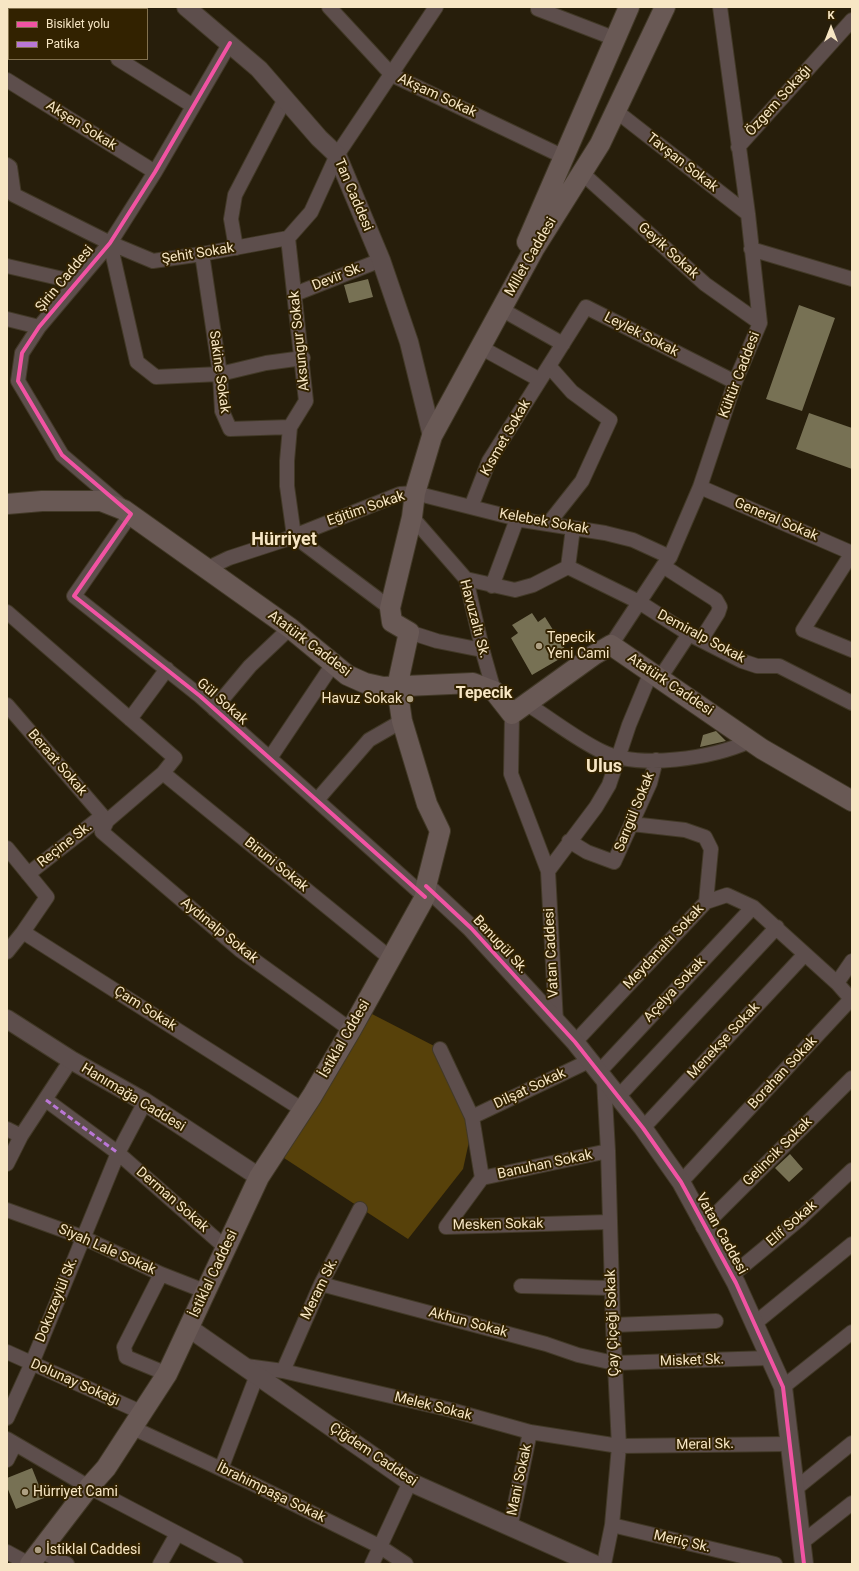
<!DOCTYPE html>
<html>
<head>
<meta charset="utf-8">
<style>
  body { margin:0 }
  #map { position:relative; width:859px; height:1571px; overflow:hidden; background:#271e0b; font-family:Roboto,sans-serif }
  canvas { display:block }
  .frame { position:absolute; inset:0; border:8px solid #f7e6c4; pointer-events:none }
  .legend { position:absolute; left:8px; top:8px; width:140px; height:52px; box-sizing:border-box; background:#322200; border:1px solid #81704e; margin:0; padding:5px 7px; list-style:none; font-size:12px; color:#f7e6c4 }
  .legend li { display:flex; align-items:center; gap:8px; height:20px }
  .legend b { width:20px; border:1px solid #81704e }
  .north { position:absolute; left:811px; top:8px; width:40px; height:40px; -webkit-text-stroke:3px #322200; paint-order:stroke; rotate:0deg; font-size:11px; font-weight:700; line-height:16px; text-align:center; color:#f7e6c4 }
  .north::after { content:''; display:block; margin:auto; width:14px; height:18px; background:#f7e6c4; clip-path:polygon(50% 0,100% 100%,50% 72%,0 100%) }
</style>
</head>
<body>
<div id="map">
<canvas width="859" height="1571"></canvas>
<div class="frame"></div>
<ul class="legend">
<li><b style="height:5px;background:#f153a3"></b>Bisiklet yolu</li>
<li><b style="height:5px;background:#ba77d6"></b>Patika</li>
</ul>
<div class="north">K</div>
</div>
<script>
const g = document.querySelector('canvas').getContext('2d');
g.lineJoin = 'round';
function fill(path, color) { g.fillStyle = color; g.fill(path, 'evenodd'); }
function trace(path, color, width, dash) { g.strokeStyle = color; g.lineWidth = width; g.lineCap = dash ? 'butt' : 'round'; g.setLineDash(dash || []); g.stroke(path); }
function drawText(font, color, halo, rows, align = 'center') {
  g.font = font + ' Roboto,sans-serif'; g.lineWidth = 4; g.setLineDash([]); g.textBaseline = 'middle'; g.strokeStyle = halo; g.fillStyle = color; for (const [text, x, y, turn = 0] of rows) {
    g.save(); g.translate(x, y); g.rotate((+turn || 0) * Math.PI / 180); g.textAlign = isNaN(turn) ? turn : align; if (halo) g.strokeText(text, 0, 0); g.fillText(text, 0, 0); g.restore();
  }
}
fill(new Path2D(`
  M372,1014L440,1049L456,1087L470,1137L463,1169L408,1239L284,1158Z`), '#57410a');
fill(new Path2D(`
  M368,279L373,297L349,303L344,285Z
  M799,305L835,318L802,411L766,399Z
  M809,413L852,428V469L796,449Z
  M532,613L538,622L545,617L568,654L532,675L511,638L518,633L512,625Z
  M716,731L726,741L700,747L703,735Z
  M790,1154L803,1169L789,1182L775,1168Z
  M32,1468L44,1498L16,1509L7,1487V1478Z`), '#777154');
const minor = new Path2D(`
  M34,7L38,9
  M329,7L392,75L564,157
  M538,7V9L616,39
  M230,43L155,172L110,243L39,327L22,353L18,381L62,455L131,514L74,596L200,696L425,897
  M118,59L193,106
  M7,80L155,172
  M616,111L748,214
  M738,147L852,20
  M7,165L10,167L14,195L110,243L153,261L202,254L288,238
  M582,173L705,284L760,323
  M288,238L306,401L290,427L287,461V486L294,536L390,608
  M288,238L311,212L337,155L436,7
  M110,243L137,362L156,377L220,374L266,363L303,358
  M236,248L231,219L235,195L285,99
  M751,249L852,279
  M202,254L220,374L222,411L230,429L290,427
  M7,266L76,282
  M295,294L381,260
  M501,309L563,344
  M7,319L39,327
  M480,347L540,380
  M700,487L852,553
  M471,507L489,461L586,307L735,382
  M412,517L466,579L484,656L494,691
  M548,524L582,481L610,420L572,392L549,366
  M852,553L803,630L852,650
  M663,566L716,600L720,607L718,613L701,640
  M568,567L639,602L689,634L742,661L757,666H779L852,703
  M206,569L229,558L284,540L400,494L415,493L522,520L605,533L633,540L670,557
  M466,579L515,590L533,585L568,567L573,528
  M492,586L517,519
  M7,612L175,758L163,773L107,821L102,832L240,950L351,1030
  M409,632L437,641L482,650
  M611,645L663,566L670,557L700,487L735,382L760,323L748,214L720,7
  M660,678L689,634
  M527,704C551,719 576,739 601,751C639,770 713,758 750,741
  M7,705L107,821
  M214,709L250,666L290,628
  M512,714L511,774L548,871L556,1022
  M130,719L167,669
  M270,758L333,664
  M163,773L390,958
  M317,800L369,740L402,721
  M632,824L685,830L705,837L711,849L706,902
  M569,841L587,852L614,862L650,783L656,760
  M7,848L47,897L23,932L303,1110
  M548,871L596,807L609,785L629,725L651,672
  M28,874L102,816
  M7,952L23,932
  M575,1042L706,902L727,895L753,907L837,983
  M440,1049L472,1117L482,1178
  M598,1073L753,907
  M604,1080L608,1151L613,1325L619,1446L612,1525L604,1564
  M618,1097L777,927
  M46,1100L118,1153L226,1248
  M472,1117L589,1061
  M643,1128L805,954
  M7,1129L21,1136
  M7,1164L21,1136L71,1060
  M482,1178L608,1151
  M681,1182L851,999L837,983L852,961
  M7,1210L82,1237L161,1274L207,1292
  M446,1227L609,1222
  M446,1227L482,1178
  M703,1227L852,1078
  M161,1274L124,1347L126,1357L167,1374
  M731,1276L801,1218L852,1170
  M321,1284L546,1344L578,1355L614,1363L769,1358
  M521,1286L612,1288
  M754,1324L852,1244
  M613,1325L716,1321
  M7,1352L143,1413
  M246,1366L283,1371L451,1410L530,1432L619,1446L790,1444
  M283,1371L321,1284L360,1209
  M783,1387L852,1332
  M7,1418L32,1363L118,1153L145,1102
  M133,1428L249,1482L379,1546L406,1564
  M7,1439L89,1487L236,1564
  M7,1460L15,1444
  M221,1469L257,1375
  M794,1490L852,1443
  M612,1525L775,1564
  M510,1528L530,1432
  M800,1544L852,1503
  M40,1551L67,1564
  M7,1552L29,1564
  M160,1564L177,1534
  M372,1564L410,1482`);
const tertiary = new Path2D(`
  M186,7L259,69L319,138L337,155L381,260L409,342L432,436
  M426,886L471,928L575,1042L643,1128L681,1182L736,1283L783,1387L804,1564
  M7,1019L71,1060L145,1102L259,1177
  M189,1328L410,1482L594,1564`);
const secondary = new Path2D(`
  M527,242L629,7
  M7,504L42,501H101L124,510L290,628L347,675L365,683L383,687L473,683L494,691L512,714L594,655L611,645L762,749L852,801
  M30,1564L89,1487L106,1468L167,1374L259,1177L312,1096L351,1030L425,897L426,886L440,831L427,804L402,721L397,687L409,632L392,622L390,608L412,517L415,493L432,436L534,249L600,144L665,7`);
trace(minor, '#423927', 16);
trace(tertiary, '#423927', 20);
trace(secondary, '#423927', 22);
trace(minor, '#5d4e4c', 14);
trace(tertiary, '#5d4e4c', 18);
trace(secondary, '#695955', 20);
trace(new Path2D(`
  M46,1100L118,1153`), '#ba77d6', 3, [6, 3]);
trace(new Path2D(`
  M230,43L155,172L110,243L39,327L22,353L18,381L62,455L131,514L74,596L200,696L425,897
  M426,886L471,928L575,1042L643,1128L681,1182L736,1283L783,1387L804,1564`), '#f153a3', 4);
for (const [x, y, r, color] of [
  [539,646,4,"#aea083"],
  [410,699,4,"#aea083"],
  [25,1492,4,"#aea083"],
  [38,1550,4,"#aea083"]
]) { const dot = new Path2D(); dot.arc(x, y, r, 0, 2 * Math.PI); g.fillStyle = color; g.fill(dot); trace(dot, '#322200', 1.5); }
drawText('14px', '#f7e6c4', '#322200', [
  ["Akşam Sokak",437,96,25],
  ["Özgem Sokağı",779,101,-48],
  ["Akşen Sokak",81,126,32],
  ["Tavşan Sokak",682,163,38],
  ["Tan Caddesi",353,195,67],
  ["Geyik Sokak",668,251,42],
  ["Şehit Sokak",198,254,-9],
  ["Millet Caddesi",531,257,-60],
  ["Devir Sk.",338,277,-22],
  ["Şirin Caddesi",65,279,-50],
  ["Leylek Sokak",641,335,27],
  ["Aksungur Sokak",300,341,-96],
  ["Sakine Sokak",219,372,82],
  ["Kültür Caddesi",740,375,-69],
  ["Kısmet Sokak",506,438,-60],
  ["Eğitim Sokak",366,509,-19],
  ["General Sokak",776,520,23],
  ["Kelebek Sokak",544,522,10],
  ["Havuzaltı Sk.",474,619,75],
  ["Demiralp Sokak",701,637,28],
  ["Atatürk Caddesi",309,644,37],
  ["Atatürk Caddesi",670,685,34],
  ["Gül Sokak",222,702,41],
  ["Beraat Sokak",57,763,49],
  ["Sarıgül Sokak",635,812,-68],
  ["Reçine Sk.",65,845,-38],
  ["Biruni Sokak",276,865,39],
  ["Aydınalp Sokak",219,931,39],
  ["Banugül Sk.",500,945,47],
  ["Meydanaltı Sokak",664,947,-47],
  ["Vatan Caddesi",552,953,-93],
  ["Açelya Sokak",675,990,-47],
  ["Çam Sokak",145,1009,32],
  ["İstiklal Cddesi",345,1039,-60],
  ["Menekşe Sokak",724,1041,-47],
  ["Borahan Sokak",783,1073,-47],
  ["Dilşat Sokak",530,1089,-25],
  ["Hanımağa Caddesi",133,1098,31],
  ["Gelincik Sokak",778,1152,-45],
  ["Banuhan Sokak",545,1165,-12],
  ["Derman Sokak",172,1200,41],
  ["Elif Sokak",792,1224,-41],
  ["Mesken Sokak",498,1225,-1],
  ["Vatan Caddesi",721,1234,61],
  ["Siyah Lale Sokak",107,1250,24],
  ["İstiklal Caddesi",214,1274,-65],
  ["Meram Sk.",320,1289,-64],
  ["Dokuzeylül Sk.",57,1300,-68],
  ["Akhun Sokak",468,1323,15],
  ["Çay Çiçeği Sokak",613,1323,-92],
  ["Misket Sk.",692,1361,-2],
  ["Dolunay Sokağı",75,1383,24],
  ["Melek Sokak",433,1407,14],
  ["Meral Sk.",705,1445,-1],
  ["Çiğdem Caddesi",373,1455,34],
  ["Mani Sokak",520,1480,-78],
  ["İbrahimpaşa Sokak",271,1493,26],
  ["Meriç Sk.",682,1542,13]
]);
drawText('14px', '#f7e6c4', '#322200', [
  ["Tepecik",547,638],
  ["Yeni Cami",547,654],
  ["Havuz Sokak",402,699,"right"],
  ["Hürriyet Cami",33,1492],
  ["İstiklal Caddesi",46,1550]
], 'left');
drawText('bold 16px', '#f7e6c4', '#322200', [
  ["Tepecik",484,694]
]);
drawText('bold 18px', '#f7e6c4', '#322200', [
  ["Hürriyet",284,540],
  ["Ulus",604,767]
]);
</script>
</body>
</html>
